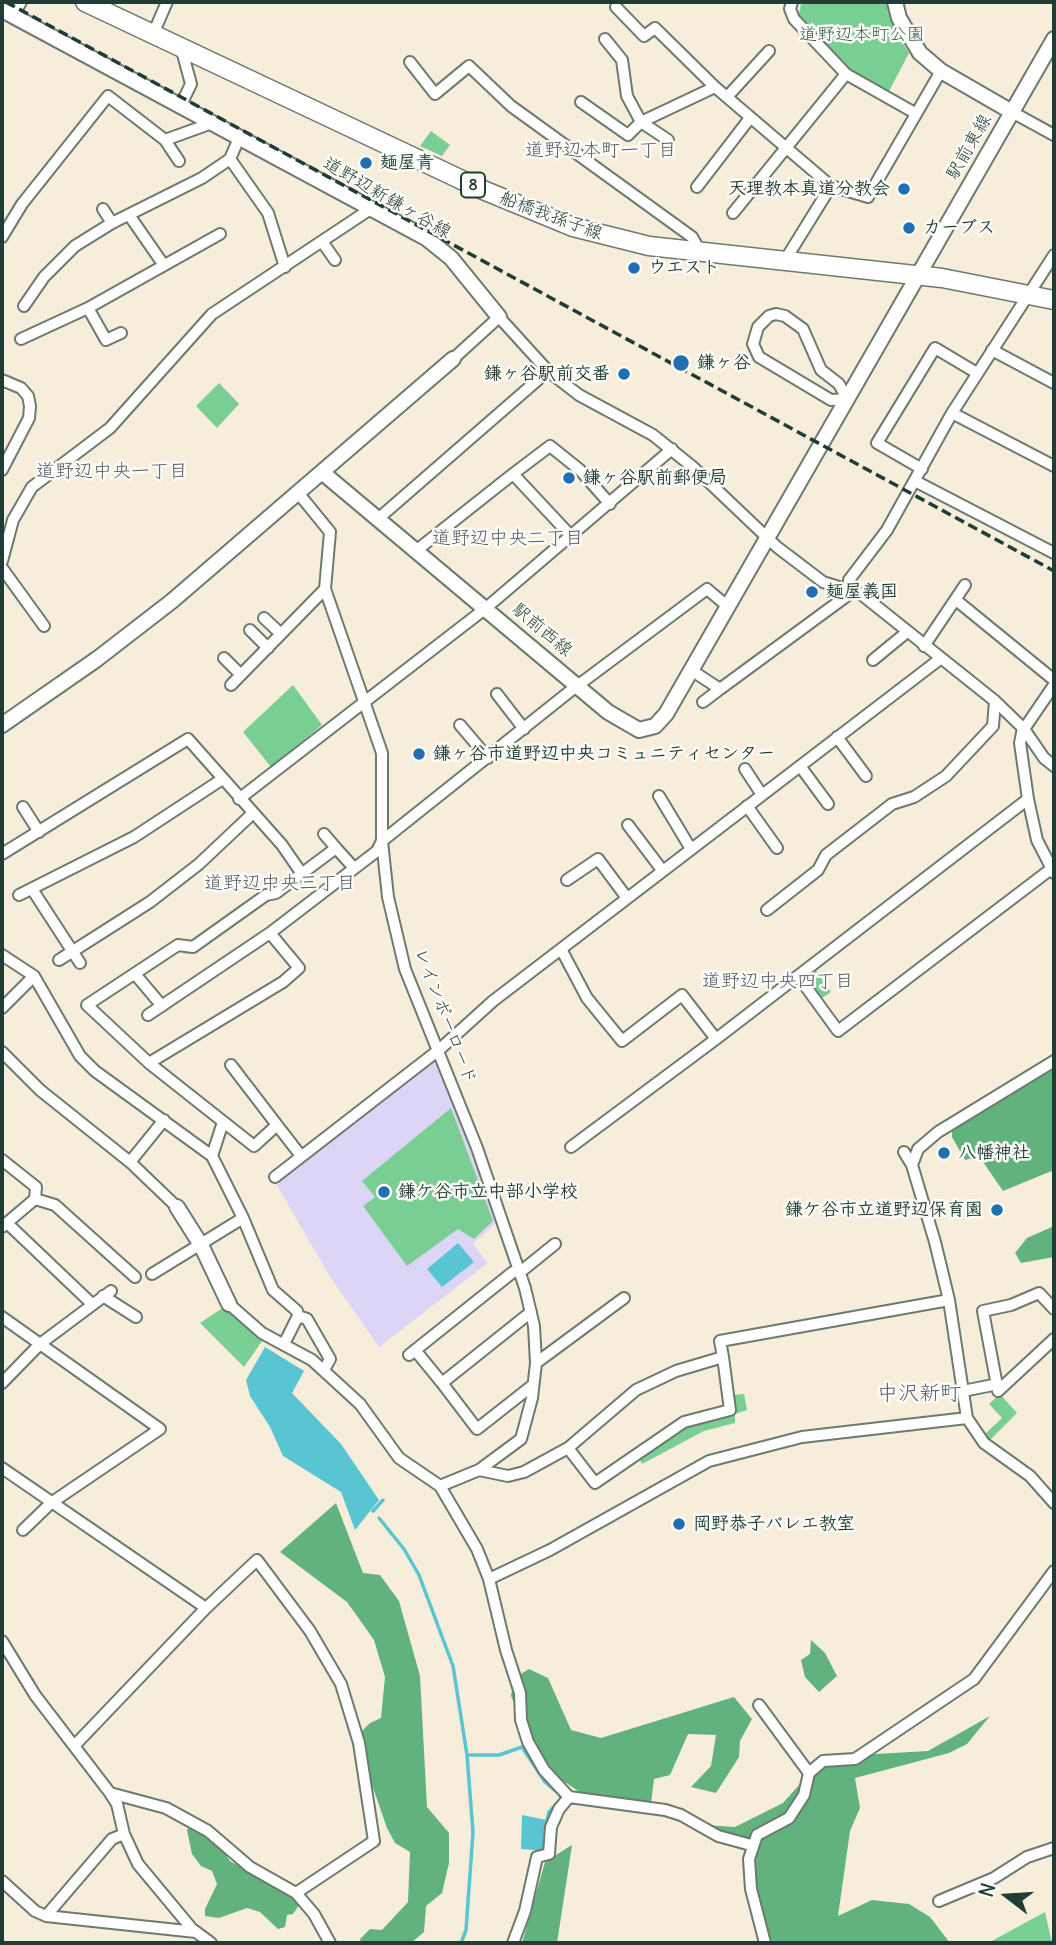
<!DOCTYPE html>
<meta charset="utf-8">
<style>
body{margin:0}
#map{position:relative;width:1056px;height:1945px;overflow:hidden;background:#f7eddb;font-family:Delius,sans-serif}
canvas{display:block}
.frame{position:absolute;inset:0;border:4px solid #1f3d34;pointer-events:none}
.north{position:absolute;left:972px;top:1861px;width:70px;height:70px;-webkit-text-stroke:5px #fdfcf7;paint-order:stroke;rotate:287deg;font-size:19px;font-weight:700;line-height:28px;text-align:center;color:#1f3d34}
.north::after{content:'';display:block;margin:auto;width:24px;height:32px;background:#1f3d34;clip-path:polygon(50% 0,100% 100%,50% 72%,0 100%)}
</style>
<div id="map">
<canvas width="1056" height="1945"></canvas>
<div class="frame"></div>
<div class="north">N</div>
</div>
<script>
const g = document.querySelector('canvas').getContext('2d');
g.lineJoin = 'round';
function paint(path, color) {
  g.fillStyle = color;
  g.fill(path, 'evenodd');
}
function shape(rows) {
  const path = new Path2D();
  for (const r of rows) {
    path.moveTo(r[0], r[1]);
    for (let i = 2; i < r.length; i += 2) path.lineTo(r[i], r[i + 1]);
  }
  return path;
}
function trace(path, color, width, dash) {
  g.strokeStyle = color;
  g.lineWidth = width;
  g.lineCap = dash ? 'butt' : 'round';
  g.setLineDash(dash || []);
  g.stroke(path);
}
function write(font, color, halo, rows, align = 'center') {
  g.font = font + ' Delius,"Klee One",sans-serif';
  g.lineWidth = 5;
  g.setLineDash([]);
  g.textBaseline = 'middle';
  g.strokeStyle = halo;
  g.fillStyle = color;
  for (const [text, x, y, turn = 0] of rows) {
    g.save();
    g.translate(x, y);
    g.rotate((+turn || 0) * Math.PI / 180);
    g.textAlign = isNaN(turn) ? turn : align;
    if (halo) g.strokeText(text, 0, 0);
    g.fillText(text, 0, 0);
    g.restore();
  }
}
const built = shape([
 [438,1059,496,1223,473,1244,488,1263,379,1347,329,1275,275,1182,431,1060]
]);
const green = shape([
 [816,2,888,2,898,36,909,53,888,93,849,70,798,17,801,4],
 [431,131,450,145,442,156,420,146],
 [219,383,239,404,217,428,196,406],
 [293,685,322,725,271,767,243,732],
 [815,969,831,992,819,1000,805,977],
 [451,1108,493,1221,474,1239,458,1229,407,1266,363,1206,375,1197,362,1181],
 [224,1307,262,1341,244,1367,200,1323],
 [744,1394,747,1410,735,1414,735,1423,704,1431,642,1464,640,1460,683,1427,734,1412,733,1395],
 [1000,1394,1017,1413,990,1440,985,1434,1002,1418,989,1404],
 [1045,1912,1052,1943,988,1943]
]);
const forest = shape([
 [1054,1064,1054,1170,1003,1191,979,1156,965,1160,952,1137,952,1126],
 [1054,1226,1054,1257,1021,1263,1015,1253,1027,1238],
 [336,1503,363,1573,380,1575,399,1601,420,1676,427,1807,449,1833,449,1863,442,1893,426,1906,424,1932,411,1943,361,1943,360,1939,370,1929,382,1930,408,1902,410,1852,395,1843,387,1828,371,1782,362,1731,370,1723,381,1718,385,1677,374,1640,347,1602,280,1552],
 [811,1640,825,1653,837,1676,819,1692,805,1677,801,1660,810,1654],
 [529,1669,548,1678,571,1730,601,1738,734,1697,752,1719,740,1741,739,1757,716,1793,691,1787,711,1766,716,1735,688,1734,670,1775,654,1779,651,1803,584,1795,550,1772,530,1741,511,1696,514,1678],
 [990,1716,967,1744,949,1753,855,1778,860,1808,850,1831,838,1916,872,1900,909,1904,930,1917,950,1943,769,1943,754,1880,754,1847,706,1825,735,1827,783,1803,824,1757,928,1751],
 [192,1824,221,1848,230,1861,290,1895,299,1905,293,1914,287,1915,285,1927,278,1929,260,1912,247,1908,219,1918,205,1916,205,1909,217,1884,212,1871,201,1866,192,1854,187,1830],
 [572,1845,557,1943,522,1943,545,1862]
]);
const water = shape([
 [458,1243,474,1262,442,1287,427,1269],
 [265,1347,304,1371,292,1393,341,1444,379,1500,355,1530,341,1492,283,1456,270,1427,250,1396,246,1380],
 [522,1815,552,1821,547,1851,521,1849]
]);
const stream = shape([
 [373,1511,383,1500],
 [379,1518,404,1549,419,1575,453,1666,467,1755,473,1832,466,1930,461,1943],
 [467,1755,499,1755,522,1747,545,1782,560,1795,561,1799,549,1812,546,1824]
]);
const minor = shape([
 [792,2,790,9,794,19,846,74,915,113],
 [616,7,644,36,655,28,715,87,831,186,868,197,941,71],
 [13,16,21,2],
 [153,34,167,2],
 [410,62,435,94,469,66,511,106,692,237,701,253],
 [727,97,769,51],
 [581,102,628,135,641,122,627,96,622,60,605,39],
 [180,107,191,84,181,47],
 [1012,112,1054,135],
 [165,140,179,161],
 [668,140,641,122,715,87],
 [230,159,268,213,285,267],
 [697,187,750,118],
 [103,209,112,223],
 [733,213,846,74],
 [129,215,163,264],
 [2,237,22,204,108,96,165,140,212,123],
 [323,243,335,260],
 [784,262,831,186],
 [24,306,44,277,75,246,112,223,202,178,230,159,239,138],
 [88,308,106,340,121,333],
 [776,314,785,316,803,329,821,370,839,384,847,399,831,400,759,357,753,344,758,327,769,316,776,314],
 [21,339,88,308,220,234],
 [992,350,1054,383],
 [453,359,499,317,548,371,579,395,653,435,694,468,777,547,823,582,861,594,995,701,1024,729,1044,758,1054,766],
 [2,380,21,388,28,396,30,406,29,418,2,470],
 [952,413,1054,466],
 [922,469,877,443,935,348,977,373],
 [915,481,1054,553],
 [299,494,330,532,325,589,382,753,382,841,388,897,405,969,477,1148,525,1288,534,1326,536,1363,532,1398,521,1439,479,1470,440,1486],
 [379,518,548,371],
 [570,535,513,474,550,446,580,470,610,504],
 [417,550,513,474],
 [2,561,13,520,32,487,110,428,212,314,372,208],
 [2,568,44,626],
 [956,600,1054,680],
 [264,618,281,634],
 [250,630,268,648],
 [924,646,965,585],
 [224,658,241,675],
 [873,660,907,632],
 [691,670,720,689,848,595,849,580,887,530,952,413,1054,255],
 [231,685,325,589],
 [497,694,524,729],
 [703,702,720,689],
 [460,725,488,758],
 [1023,728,1020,743,1028,799,1037,840,1054,873],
 [1024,729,1054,685],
 [837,737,866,776],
 [800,766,828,804],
 [745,769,762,795],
 [659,796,691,849],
 [239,799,486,608,672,449],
 [747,806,777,848],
 [23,807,39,832],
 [628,825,662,870],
 [324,834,336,848],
 [2,854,188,739,282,845,302,874],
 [567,880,598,859,627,898],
 [32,889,80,963],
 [19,895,134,837,221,780],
 [767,910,818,870,826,855,892,804,914,797,946,776,993,726,995,701],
 [561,949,587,998,622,1041,682,995,716,1039,1028,799],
 [2,955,34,976,80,1056,95,1071,212,1156,243,1218,273,1290,297,1311,298,1316,284,1344],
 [59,960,150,902,199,864,252,814],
 [135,974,162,1006],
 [798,976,838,1031,1051,869],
 [2,1008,34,976],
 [148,1015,270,933,377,851,382,841,569,692,707,589,726,605],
 [2,1052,40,1090,130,1162,177,1207],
 [149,1063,283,982,299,968,270,933],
 [231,1065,277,1125],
 [571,1147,716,1039],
 [904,1152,912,1165,935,1242,949,1300,967,1418,984,1443,1030,1476,1054,1503],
 [212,1156,223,1122],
 [301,1156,277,1125,254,1146,149,1063,87,1005,178,945,193,947,266,895,276,893,336,848,354,868],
 [2,1160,36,1187,35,1199,2,1227],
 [130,1162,164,1120],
 [912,1165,918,1149,938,1132,1054,1061],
 [275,1177,440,1049,493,1001,940,659],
 [35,1199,55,1205,135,1277],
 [7,1223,91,1303],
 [152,1274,243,1218],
 [103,1296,136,1317],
 [229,1304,262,1333,312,1360,360,1404,399,1458,440,1486,477,1549,489,1579,506,1650,520,1693,521,1720,528,1742,544,1770,569,1797,559,1809,551,1827,549,1854,537,1857,525,1911,513,1943],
 [1054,1309,1039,1293,1011,1305,983,1311,998,1391,1054,1339],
 [531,1312,442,1383,477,1429,533,1385],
 [298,1316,307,1319,330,1359,324,1370],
 [2,1317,160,1429,51,1503,23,1530],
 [415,1350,442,1383],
 [409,1355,513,1272,524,1269,555,1244],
 [536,1363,624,1298],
 [2,1383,40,1344,111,1291],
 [963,1391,998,1384],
 [568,1448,595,1483,684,1422,730,1410,723,1357],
 [2,1468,206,1608],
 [479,1470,508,1476,524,1472,568,1448,636,1390,676,1371,723,1357,720,1341,949,1300],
 [489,1579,550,1550,709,1461,802,1437,967,1418],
 [2,1641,35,1695,110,1793,117,1804,124,1834,138,1864,192,1929,211,1943],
 [759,1705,809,1773],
 [75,1745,206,1608,257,1560,310,1631,341,1684,359,1743,374,1841,296,1893],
 [110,1793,166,1808,208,1831,250,1867,296,1893,314,1914,330,1943],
 [569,1797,665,1810,681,1815,718,1836,751,1845],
 [2,1881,35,1911,46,1916,196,1932],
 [939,1901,994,1878,1027,1857,1054,1848],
 [46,1916,112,1839,124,1834],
 [765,1943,751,1889,749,1859,757,1835,789,1818,804,1795,809,1773,823,1761,855,1759,974,1679,1054,1571]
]);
const tertiary = shape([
 [895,2,899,18,920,53,941,71,1012,112],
 [2,10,426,238,451,258,499,317],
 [323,473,608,712,639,730,655,726,666,714,1054,39],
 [2,725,97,659,172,601,453,359],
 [177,1207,201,1245,229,1304]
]);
const primary = shape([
 [85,2,483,190,573,227,649,246,942,278,1054,300]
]);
const rail = shape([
 [6,2,1054,571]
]);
const markers = [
 [366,163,7,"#1f6fb2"],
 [904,189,7,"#1f6fb2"],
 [909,228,7,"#1f6fb2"],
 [634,268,7,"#1f6fb2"],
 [681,363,9,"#1f6fb2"],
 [624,374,7,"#1f6fb2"],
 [569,478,7,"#1f6fb2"],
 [812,592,7,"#1f6fb2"],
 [419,754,7,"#1f6fb2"],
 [944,1153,7,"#1f6fb2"],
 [384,1192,7,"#1f6fb2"],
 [997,1210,7,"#1f6fb2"],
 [679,1524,7,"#1f6fb2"]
];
const shields = [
 [473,185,24]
];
const shieldNames = [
 ["8",473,185]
];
const parkNames = [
 ["道野辺本町公園",862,35]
];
const streetNames = [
 ["駅前東線",969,147,-60],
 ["道野辺新鎌ヶ谷線",387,198,30],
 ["船橋我孫子線",551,216,20],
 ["駅前西線",542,630,40],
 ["レインボーロード",445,1016,69]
];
const poiNames = [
 ["麺屋青",380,163],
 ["天理教本真道分教会",890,189,"right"],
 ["カーブス",923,228],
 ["ウエスト",648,268],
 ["鎌ヶ谷",697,363],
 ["鎌ヶ谷駅前交番",610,374,"right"],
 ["鎌ヶ谷駅前郵便局",583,478],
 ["麺屋義国",826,592],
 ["鎌ヶ谷市道野辺中央コミュニティセンター",433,754],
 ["八幡神社",958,1153],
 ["鎌ケ谷市立中部小学校",398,1192],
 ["鎌ケ谷市立道野辺保育園",983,1210,"right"],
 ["岡野恭子バレエ教室",693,1524]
];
const neighbourhoodNames = [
 ["道野辺本町一丁目",601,151],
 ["道野辺中央一丁目",112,472],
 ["道野辺中央二丁目",508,539],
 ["道野辺中央三丁目",280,884],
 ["道野辺中央四丁目",778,982]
];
const quarterNames = [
 ["中沢新町",919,1394]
];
paint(built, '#ddd5f6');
paint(green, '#79cf93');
paint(forest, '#62b27d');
paint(water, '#59c5d2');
trace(stream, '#59c5d2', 3.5);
trace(minor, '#6b7b6e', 14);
trace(tertiary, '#6b7b6e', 18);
trace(primary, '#6b7b6e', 21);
trace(minor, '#fff', 10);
trace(tertiary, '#fff', 14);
trace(primary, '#fff', 18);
trace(rail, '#1f3d34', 3.5, [10, 5]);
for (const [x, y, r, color] of markers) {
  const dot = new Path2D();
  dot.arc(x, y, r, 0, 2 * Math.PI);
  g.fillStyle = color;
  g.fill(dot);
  trace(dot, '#fdfcf7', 2.5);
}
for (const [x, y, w] of shields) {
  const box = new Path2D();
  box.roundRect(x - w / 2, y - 12.5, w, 25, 5);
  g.fillStyle = '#fdfcf7';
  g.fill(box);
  trace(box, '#1f3d34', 2);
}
write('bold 16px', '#1f3d34', null, shieldNames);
write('18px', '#36624c', '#fdfcf7', parkNames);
write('18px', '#1f3d34', '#fdfcf7', streetNames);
write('bold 18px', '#1f3d34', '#fdfcf7', poiNames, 'left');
write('19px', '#555f6b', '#fdfcf7', neighbourhoodNames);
write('21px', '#555f6b', '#fdfcf7', quarterNames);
</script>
